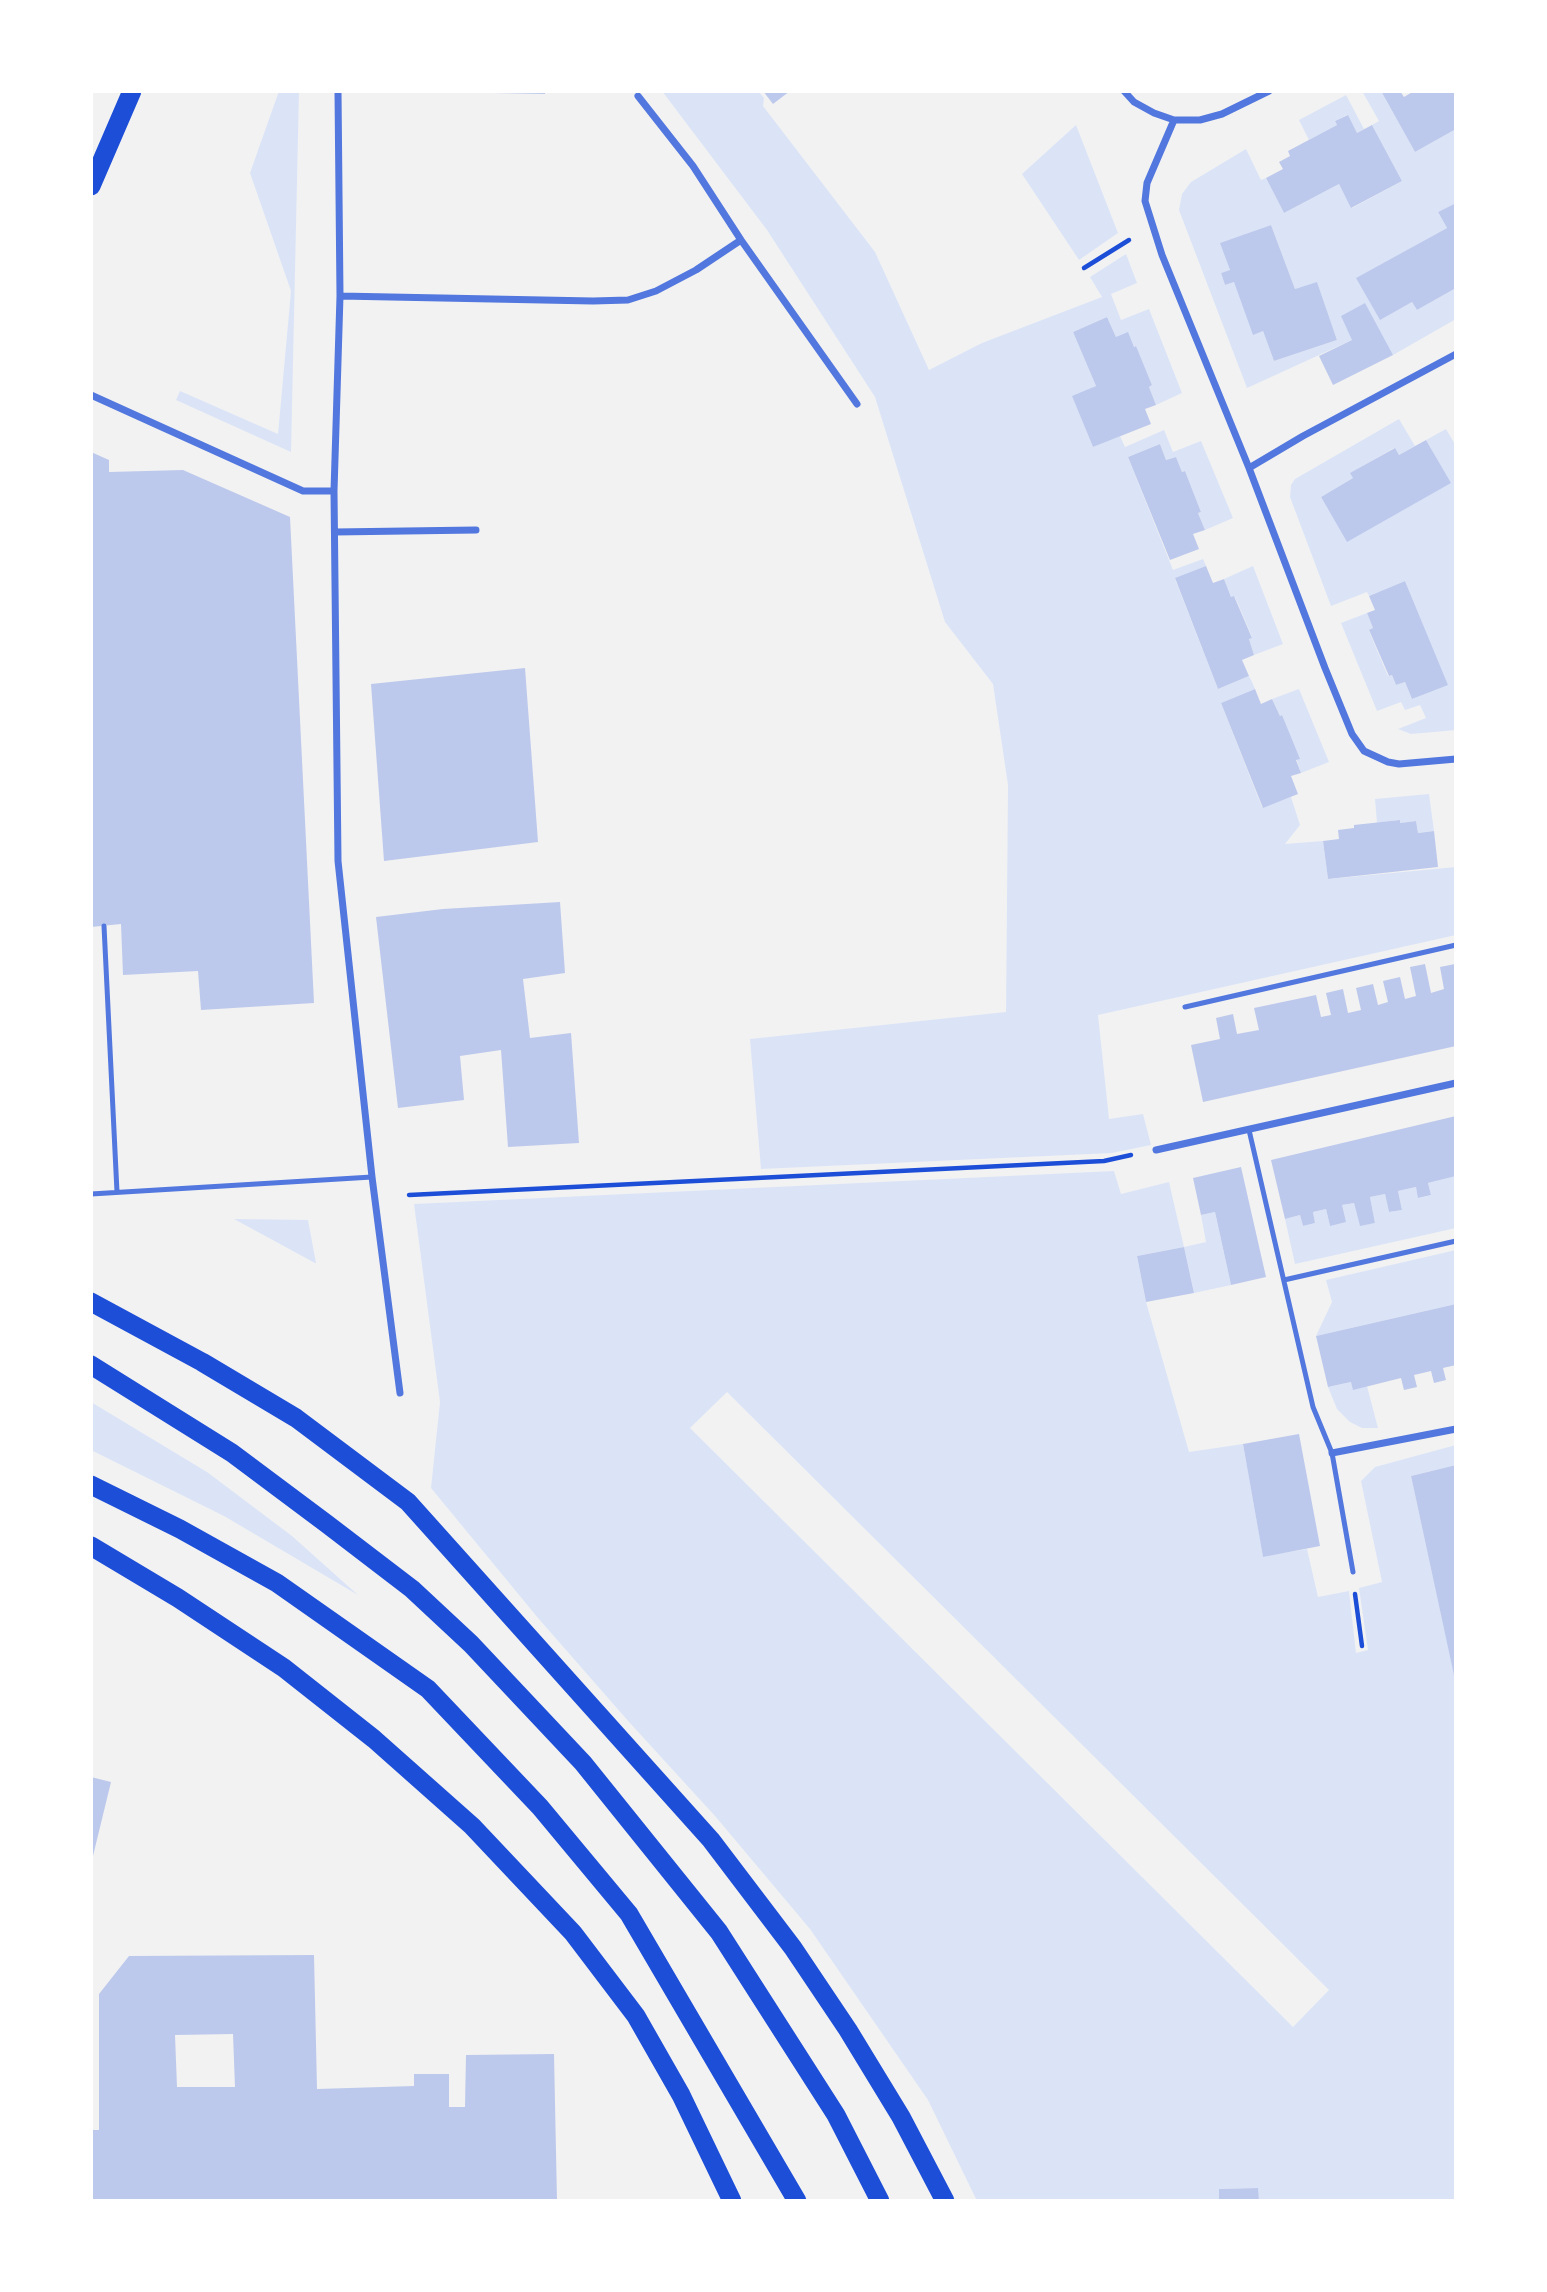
<!DOCTYPE html>
<style>
body{margin:0}
#map{position:relative;width:1547px;height:2292px;overflow:hidden;background:#f2f2f2;font-family:"Noto Sans",sans-serif}
canvas{display:block}
.frame{position:absolute;inset:0;border:93px solid #fff;pointer-events:none}
</style>
<div id="map">
<canvas width="1547" height="2292"></canvas>
<div class="frame"></div>
</div>
<script>
const g = document.querySelector('canvas').getContext('2d');
g.lineJoin = 'round';
function paint(path, color) {
  g.fillStyle = color;
  g.fill(path, 'evenodd');
}
function shape(rows) {
  const path = new Path2D();
  for (const r of rows) {
    path.moveTo(r[0], r[1]);
    for (let i = 2; i < r.length; i += 2) path.lineTo(r[i], r[i + 1]);
  }
  return path;
}
function trace(path, color, width, dash) {
  g.strokeStyle = color;
  g.lineWidth = width;
  g.lineCap = dash ? 'butt' : 'round';
  g.setLineDash(dash || []);
  g.stroke(path);
}
const green = shape([
 [279,91,299,91,291,452,176,400,180,391,278,434,291,291,250,173],
 [662,91,758,91,764,98,763,106,875,252,929,370,982,343,1102,297,1090,277,1126,254,1137,283,1111,294,1121,320,1149,309,1182,393,1156,405,1149,387,1152,385,1136,347,1116,337,1107,317,1073,332,1096,386,1073,397,1093,447,1120,436,1125,447,1164,430,1173,452,1201,441,1233,518,1205,530,1198,513,1201,512,1185,471,1182,472,1176,457,1166,460,1160,444,1128,457,1173,570,1203,559,1206,566,1175,579,1218,689,1249,676,1252,682,1255,689,1221,703,1262,807,1291,797,1300,825,1285,844,1323,841,1328,879,1456,867,1456,935,1098,1015,1109,1119,1143,1114,1151,1145,1112,1153,761,1169,750,1039,1006,1012,1008,785,993,684,945,622,875,397,767,230],
 [1362,91,1381,91,1415,152,1456,129,1456,203,1438,212,1447,228,1357,278,1380,319,1412,302,1417,310,1456,288,1456,319,1393,355,1352,340,1247,388,1179,210,1182,194,1191,182,1246,149,1261,180,1266,178,1284,213,1339,184,1352,208,1402,181,1372,125,1379,121],
 [1271,225,1295,289,1317,283,1337,340,1274,361,1263,331,1234,282,1225,285,1221,273,1230,270,1221,243],
 [1346,95,1364,129,1357,133,1347,115,1335,121,1337,125,1309,140,1299,120],
 [1076,125,1118,233,1079,260,1022,174],
 [1399,419,1415,446,1399,455,1394,448,1351,473,1353,478,1321,497,1347,541,1450,483,1426,440,1446,429,1456,446,1456,687,1454,688,1456,693,1456,730,1411,734,1398,729,1426,718,1420,705,1405,710,1401,702,1377,711,1341,623,1367,613,1373,628,1369,631,1388,676,1392,675,1396,685,1405,682,1412,699,1447,684,1405,581,1369,596,1367,592,1331,606,1290,497,1291,485,1295,479],
 [1253,566,1283,644,1254,655,1249,639,1252,637,1235,597,1231,597,1224,579],
 [1299,689,1329,762,1301,773,1282,715,1280,716,1272,699],
 [1429,794,1434,831,1418,833,1416,821,1400,823,1399,820,1377,823,1375,799],
 [1114,1171,1121,1194,1169,1182,1184,1247,1206,1242,1201,1215,1215,1212,1231,1285,1194,1293,1184,1247,1137,1256,1146,1302,1189,1452,1243,1444,1263,1556,1307,1549,1318,1597,1349,1591,1356,1653,1368,1650,1359,1588,1382,1582,1361,1481,1375,1467,1456,1445,1456,1465,1411,1476,1456,1683,1456,2201,1259,2201,1257,2188,1219,2189,1219,2201,977,2201,928,2100,810,1929,715,1816,629,1722,538,1618,431,1488,440,1402,414,1204],
 [727,1392,1329,1990,1293,2027,690,1428],
 [1456,1176,1456,1228,1295,1264,1285,1219,1300,1215,1303,1226,1315,1223,1313,1212,1326,1209,1330,1226,1342,1205,1354,1203,1360,1225,1375,1223,1370,1197,1385,1194,1389,1212,1402,1210,1398,1191,1416,1187,1419,1198,1431,1195,1428,1183],
 [234,1219,308,1220,316,1263,315,1263],
 [1456,1250,1456,1304,1316,1336,1332,1302,1326,1280],
 [1351,1382,1367,1386,1378,1428,1362,1428,1350,1422,1337,1409,1328,1387],
 [91,1402,207,1472,292,1536,358,1595,224,1516,91,1450]
]);
const building = shape([
 [494,91,545,91,545,94,494,93],
 [763,91,790,91,773,104],
 [1381,91,1400,91,1404,97,1414,91,1456,91,1456,129,1415,152],
 [1348,115,1357,133,1372,125,1402,181,1351,208,1339,184,1284,213,1266,178,1283,169,1279,162,1290,156,1288,151,1337,125,1335,121],
 [1456,203,1456,288,1417,310,1412,302,1380,320,1356,278,1447,228,1438,212],
 [1271,225,1295,289,1317,282,1337,340,1274,361,1263,331,1253,335,1234,282,1225,285,1221,273,1230,270,1220,243],
 [1365,303,1393,355,1333,385,1319,356,1352,340,1341,316],
 [1107,317,1116,337,1128,332,1134,347,1136,346,1152,385,1149,387,1156,405,1145,409,1151,424,1093,447,1072,396,1096,386,1073,332],
 [1426,440,1451,483,1347,542,1321,497,1353,478,1350,473,1395,448,1399,455],
 [1160,444,1166,460,1176,457,1182,472,1185,471,1201,512,1198,513,1205,530,1193,534,1199,549,1170,560,1128,457],
 [91,452,109,460,109,472,183,470,290,517,314,1003,201,1010,198,971,123,975,121,924,91,927],
 [1206,566,1213,583,1224,579,1231,597,1234,596,1252,638,1249,639,1254,655,1242,660,1249,676,1218,689,1175,578],
 [1405,581,1448,685,1412,699,1405,682,1396,685,1392,675,1389,676,1369,630,1373,628,1367,613,1375,610,1369,596],
 [525,668,538,842,384,861,371,684],
 [1255,689,1261,704,1272,699,1280,716,1282,715,1300,759,1296,760,1301,773,1291,776,1298,794,1263,808,1221,703],
 [1400,820,1400,823,1416,821,1418,833,1434,831,1438,867,1328,879,1323,841,1339,839,1338,830,1354,828,1354,825],
 [560,902,565,973,523,979,530,1038,571,1033,579,1143,508,1147,501,1050,460,1056,464,1100,398,1108,376,917,443,909],
 [1425,964,1431,993,1444,989,1440,967,1455,964,1456,1046,1203,1102,1191,1045,1220,1039,1216,1018,1233,1014,1237,1034,1259,1030,1254,1008,1316,995,1321,1017,1331,1015,1326,993,1343,989,1348,1013,1361,1010,1356,988,1373,984,1378,1005,1388,1002,1383,981,1400,977,1405,999,1416,996,1410,967],
 [1456,1116,1456,1176,1428,1183,1431,1195,1418,1198,1416,1187,1398,1191,1402,1210,1389,1212,1385,1194,1370,1197,1375,1223,1360,1226,1354,1203,1342,1205,1346,1222,1330,1226,1326,1209,1313,1212,1315,1223,1303,1226,1300,1215,1285,1219,1271,1160],
 [1241,1167,1266,1277,1231,1285,1215,1212,1201,1215,1193,1178],
 [1184,1247,1194,1293,1146,1302,1137,1256],
 [1456,1304,1456,1365,1443,1368,1446,1380,1434,1383,1431,1371,1414,1375,1417,1387,1404,1390,1401,1378,1353,1390,1351,1382,1328,1387,1316,1336],
 [1299,1434,1320,1546,1263,1557,1243,1444],
 [1456,1465,1456,1680,1455,1680,1411,1476],
 [91,1777,111,1782,92,1860,91,1860],
 [314,1955,317,2089,414,2086,414,2074,449,2074,449,2107,465,2107,466,2055,554,2054,557,2201,91,2201,91,2130,99,2130,99,1994,129,1956],
 [233,2034,235,2087,177,2087,175,2035],
 [1258,2188,1259,2201,1219,2201,1219,2189]
]);
const path = shape([
 [1084,268,1129,240],
 [409,1195,1104,1161,1131,1155],
 [1355,1594,1362,1646]
]);
const service = shape([
 [104,926,117,1192],
 [1185,1007,1456,945],
 [1249,1130,1313,1407,1332,1453,1353,1572],
 [91,1194,372,1177],
 [1284,1280,1456,1241]
]);
const minor = shape([
 [338,91,340,296,334,491,338,861,372,1177,400,1393],
 [1124,91,1134,102,1154,113,1174,120,1200,120,1222,114,1269,91],
 [638,96,693,166,741,240,857,404],
 [1174,120,1147,183,1145,201,1162,255,1249,468,1325,668,1352,734,1364,751,1388,762,1399,764,1456,759],
 [340,296,593,301,628,300,656,291,696,270,741,240],
 [91,395,303,491,334,491],
 [1249,468,1303,436,1456,354],
 [335,532,476,530],
 [1156,1150,1456,1083],
 [1332,1453,1456,1429]
]);
const trunk = shape([
 [91,186,132,91],
 [91,1302,202,1362,296,1418,408,1502,711,1840,793,1948,848,2030,901,2117,945,2201],
 [91,1365,232,1453,327,1524,412,1589,471,1644,583,1763,719,1932,836,2115,880,2201],
 [91,1485,180,1529,277,1583,428,1689,540,1807,629,1914,797,2201],
 [91,1546,178,1598,284,1668,374,1739,472,1826,573,1933,636,2016,681,2095,732,2201]
]);
paint(green, '#dbe4f7');
paint(building, '#bdc9ec');
trace(path, '#1d4ed8', 4.5);
trace(service, '#5277de', 5);
trace(minor, '#5277de', 7);
trace(trunk, '#1d4ed8', 19);
</script>
